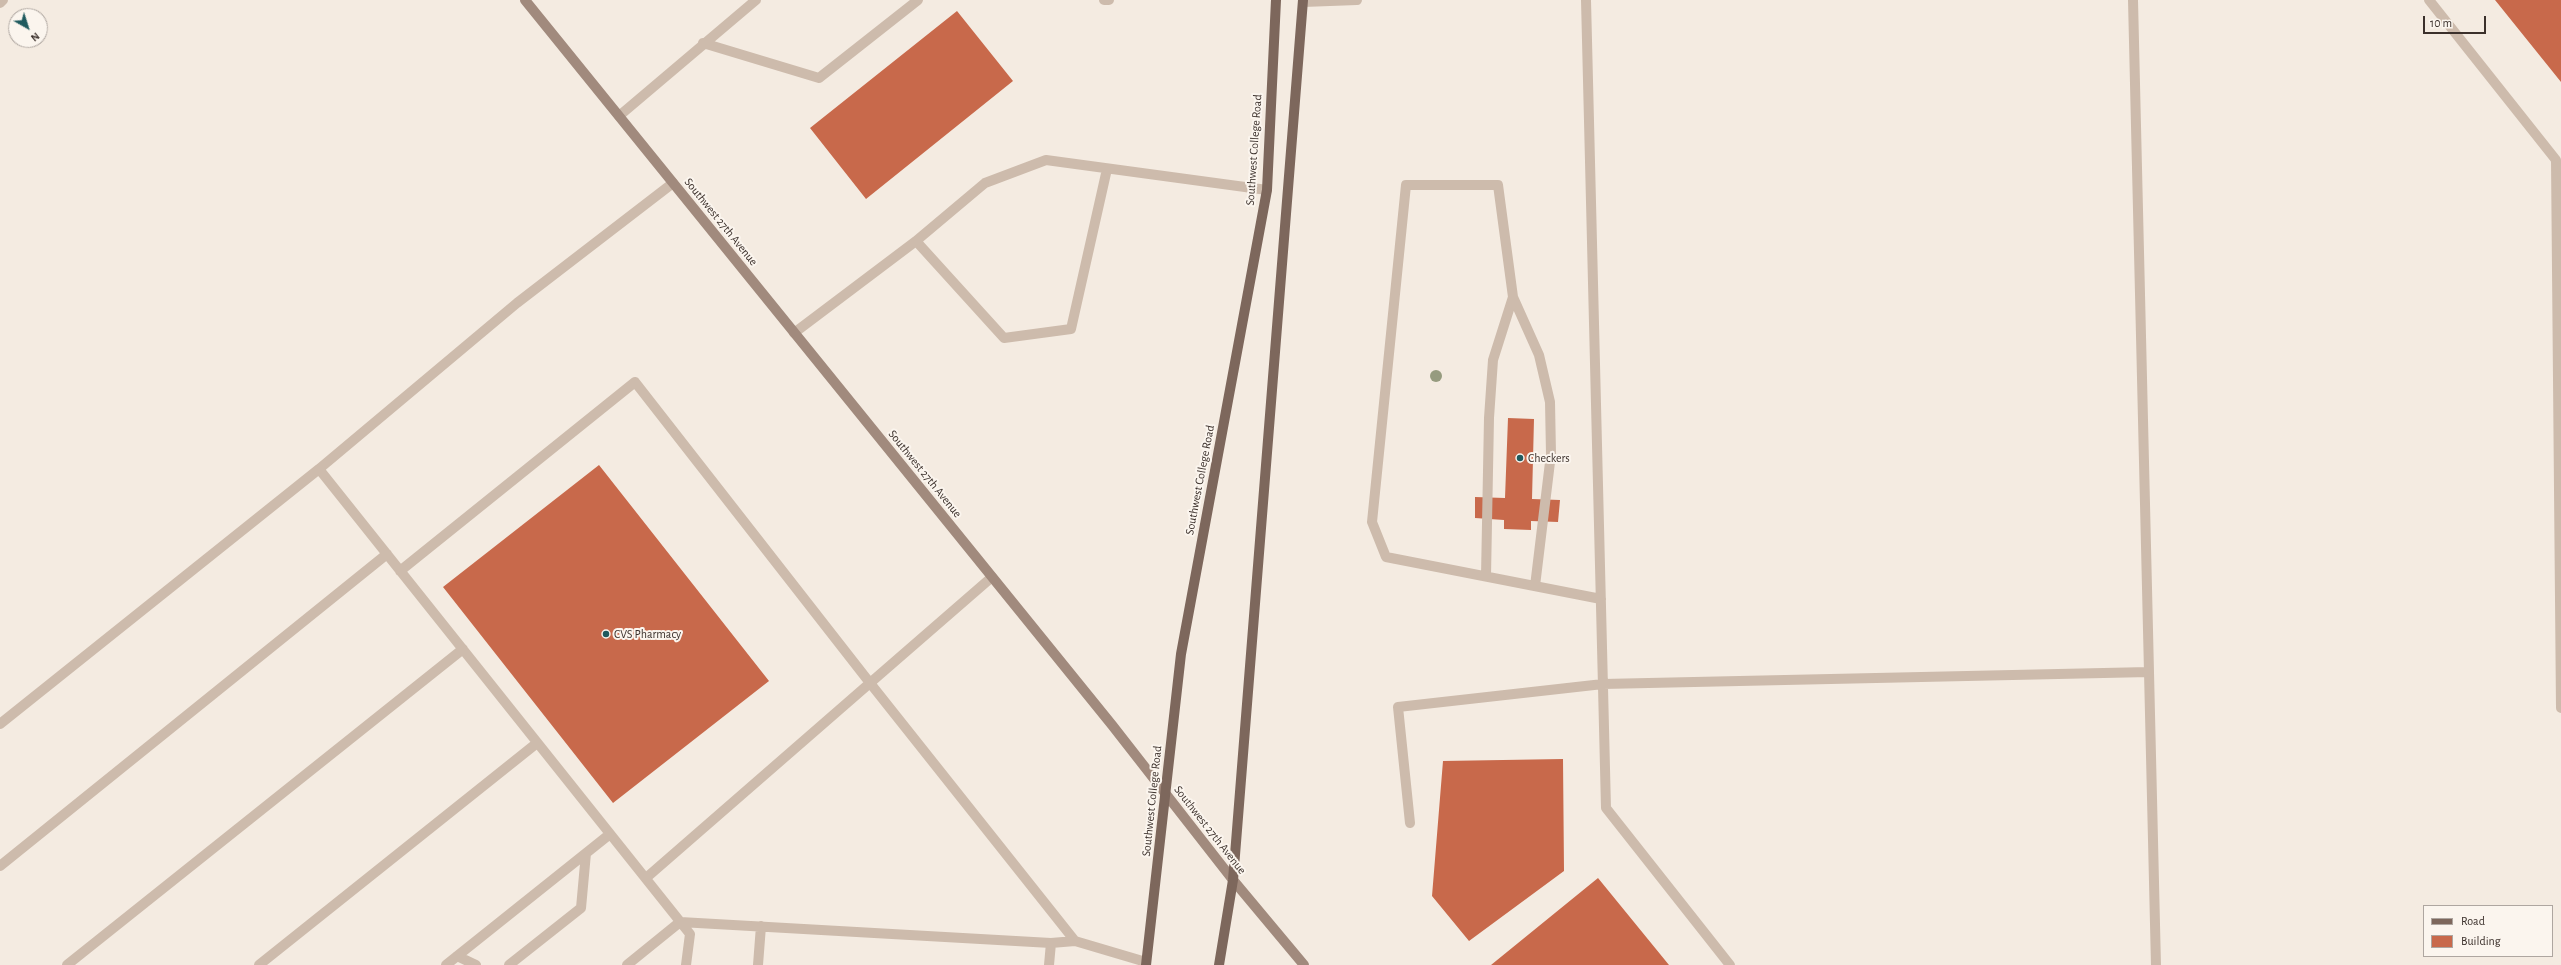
<!DOCTYPE html>
<style>
body{margin:0}
#map{position:relative;width:2561px;height:965px;overflow:hidden;background:#f4ebe1;font-family:"Alegreya Sans",sans-serif}
canvas{display:block}
.legend{position:absolute;left:2423px;top:905px;width:130px;height:52px;box-sizing:border-box;background:#fbf5ee;border:1px solid #aea6a0;margin:0;padding:5px 7px;list-style:none;font-size:12px;color:#3b302b}
.legend li{display:flex;align-items:center;gap:8px;height:20px}
.legend b{width:20px;border:1px solid #aea6a0}
.north{position:absolute;left:8px;top:8px;width:40px;height:40px;box-sizing:border-box;background:#fbf5ee;border:1px solid #aea6a0;border-radius:50%;rotate:141deg;font-size:11px;font-weight:700;line-height:16px;text-align:center;color:#3b302b}
.north::after{content:'';display:block;margin:auto;width:14px;height:18px;background:#1f5a5e;clip-path:polygon(50% 0,100% 100%,50% 72%,0 100%)}
.scale{position:absolute;left:2423px;top:16px;width:63px;height:18px;box-sizing:border-box;border:2px solid #3b302b;border-top:0;padding-left:5px;font-size:12px;line-height:14px;white-space:nowrap;color:#3b302b;-webkit-text-stroke:3px #fbf5ee;paint-order:stroke}
</style>
<div id="map">
<canvas width="2561" height="965"></canvas>
<ul class="legend">
<li><b style="height:5px;background:#7d675c"></b>Road</li>
<li><b style="height:11px;background:#c8694b"></b>Building</li>
</ul>
<div class="north">N</div>
<div class="scale">10 m</div>
</div>
<script>
const g = document.querySelector('canvas').getContext('2d');
g.lineJoin = 'round';
function paint(path, color) {
  g.fillStyle = color;
  g.fill(path, 'evenodd');
}
function shape(rows) {
  const path = new Path2D();
  for (const r of rows) {
    path.moveTo(r[0], r[1]);
    for (let i = 2; i < r.length; i += 2) path.lineTo(r[i], r[i + 1]);
  }
  return path;
}
function trace(path, color, width, dash) {
  g.strokeStyle = color;
  g.lineWidth = width;
  g.lineCap = dash ? 'butt' : 'round';
  g.setLineDash(dash || []);
  g.stroke(path);
}
function write(font, color, halo, rows, align = 'center') {
  g.font = font + ' "Alegreya Sans",sans-serif';
  g.lineWidth = 4;
  g.setLineDash([]);
  g.textBaseline = 'middle';
  g.strokeStyle = halo;
  g.fillStyle = color;
  for (const [text, x, y, turn = 0] of rows) {
    g.save();
    g.translate(x, y);
    g.rotate((+turn || 0) * Math.PI / 180);
    g.textAlign = isNaN(turn) ? turn : align;
    if (halo) g.strokeText(text, 0, 0);
    g.fillText(text, 0, 0);
    g.restore();
  }
}
const building = shape([
 [2495,0,2561,0,2561,82],
 [957,11,1013,81,866,199,810,128],
 [1508,418,1534,419,1532,499,1560,500,1558,522,1531,521,1531,530,1504,529,1504,520,1475,518,1475,497,1505,498],
 [599,465,769,681,613,803,443,587],
 [1563,759,1564,871,1469,941,1432,896,1443,761],
 [1598,878,1669,965,1491,965]
]);
const service = shape([
 [1104,0,1109,0],
 [1586,0,1606,808,1730,965],
 [2133,0,2156,965],
 [2429,0,2556,160,2561,708],
 [1303,2,1357,0],
 [0,3,3,0],
 [703,43,819,78,918,0],
 [619,116,756,0],
 [916,241,1004,338,1071,329,1107,169],
 [794,333,916,241,985,183,1046,160,1267,190],
 [319,469,517,303,673,183],
 [400,571,635,382,870,683,992,577],
 [1486,576,1489,418,1493,360,1513,297],
 [1535,586,1551,454,1550,402,1539,355,1513,297,1498,185,1406,185,1372,522,1386,557,1601,599],
 [0,724,319,469,690,934,686,965],
 [1410,823,1398,707,1603,684,2149,672],
 [0,866,387,554],
 [646,878,870,683,1075,941],
 [457,956,476,965],
 [67,965,463,649],
 [259,965,537,743],
 [446,965,610,834],
 [509,965,581,908,586,853],
 [627,965,680,922,1051,943,1075,941,1146,962],
 [758,965,761,926],
 [1049,965,1051,943]
]);
const secondary = shape([
 [525,0,1112,725,1233,880,1304,965]
]);
const primary = shape([
 [1146,965,1181,654,1267,190,1276,0],
 [1219,965,1233,880,1303,0]
]);
const trees = [
 [1436,376]
];
const markers = [
 [1520,458,4,"#1f5a5e"],
 [606,634,4,"#1f5a5e"]
];
const streetNames = [
 ["Southwest College Road",1254,150,-86],
 ["Southwest 27th Avenue",721,222,51],
 ["Southwest 27th Avenue",925,474,51],
 ["Southwest College Road",1200,480,-79],
 ["Southwest College Road",1152,801,-84],
 ["Southwest 27th Avenue",1210,830,52]
];
const poiNames = [
 ["Checkers",1528,458],
 ["CVS Pharmacy",614,634]
];
paint(building, '#c8694b');
trace(service, '#cdbbac', 10);
trace(secondary, '#a18a7d', 10);
trace(primary, '#7d675c', 10);
g.fillStyle = '#969b7f';
for (const [x, y] of trees) {
  g.beginPath();
  g.arc(x, y, 6, 0, 2 * Math.PI);
  g.fill();
}
for (const [x, y, r, color] of markers) {
  const dot = new Path2D();
  dot.arc(x, y, r, 0, 2 * Math.PI);
  g.fillStyle = color;
  g.fill(dot);
  trace(dot, '#fbf5ee', 1.5);
}
write('12px', '#3b302b', '#fbf5ee', streetNames);
write('12px', '#3b302b', '#fbf5ee', poiNames, 'left');
</script>
